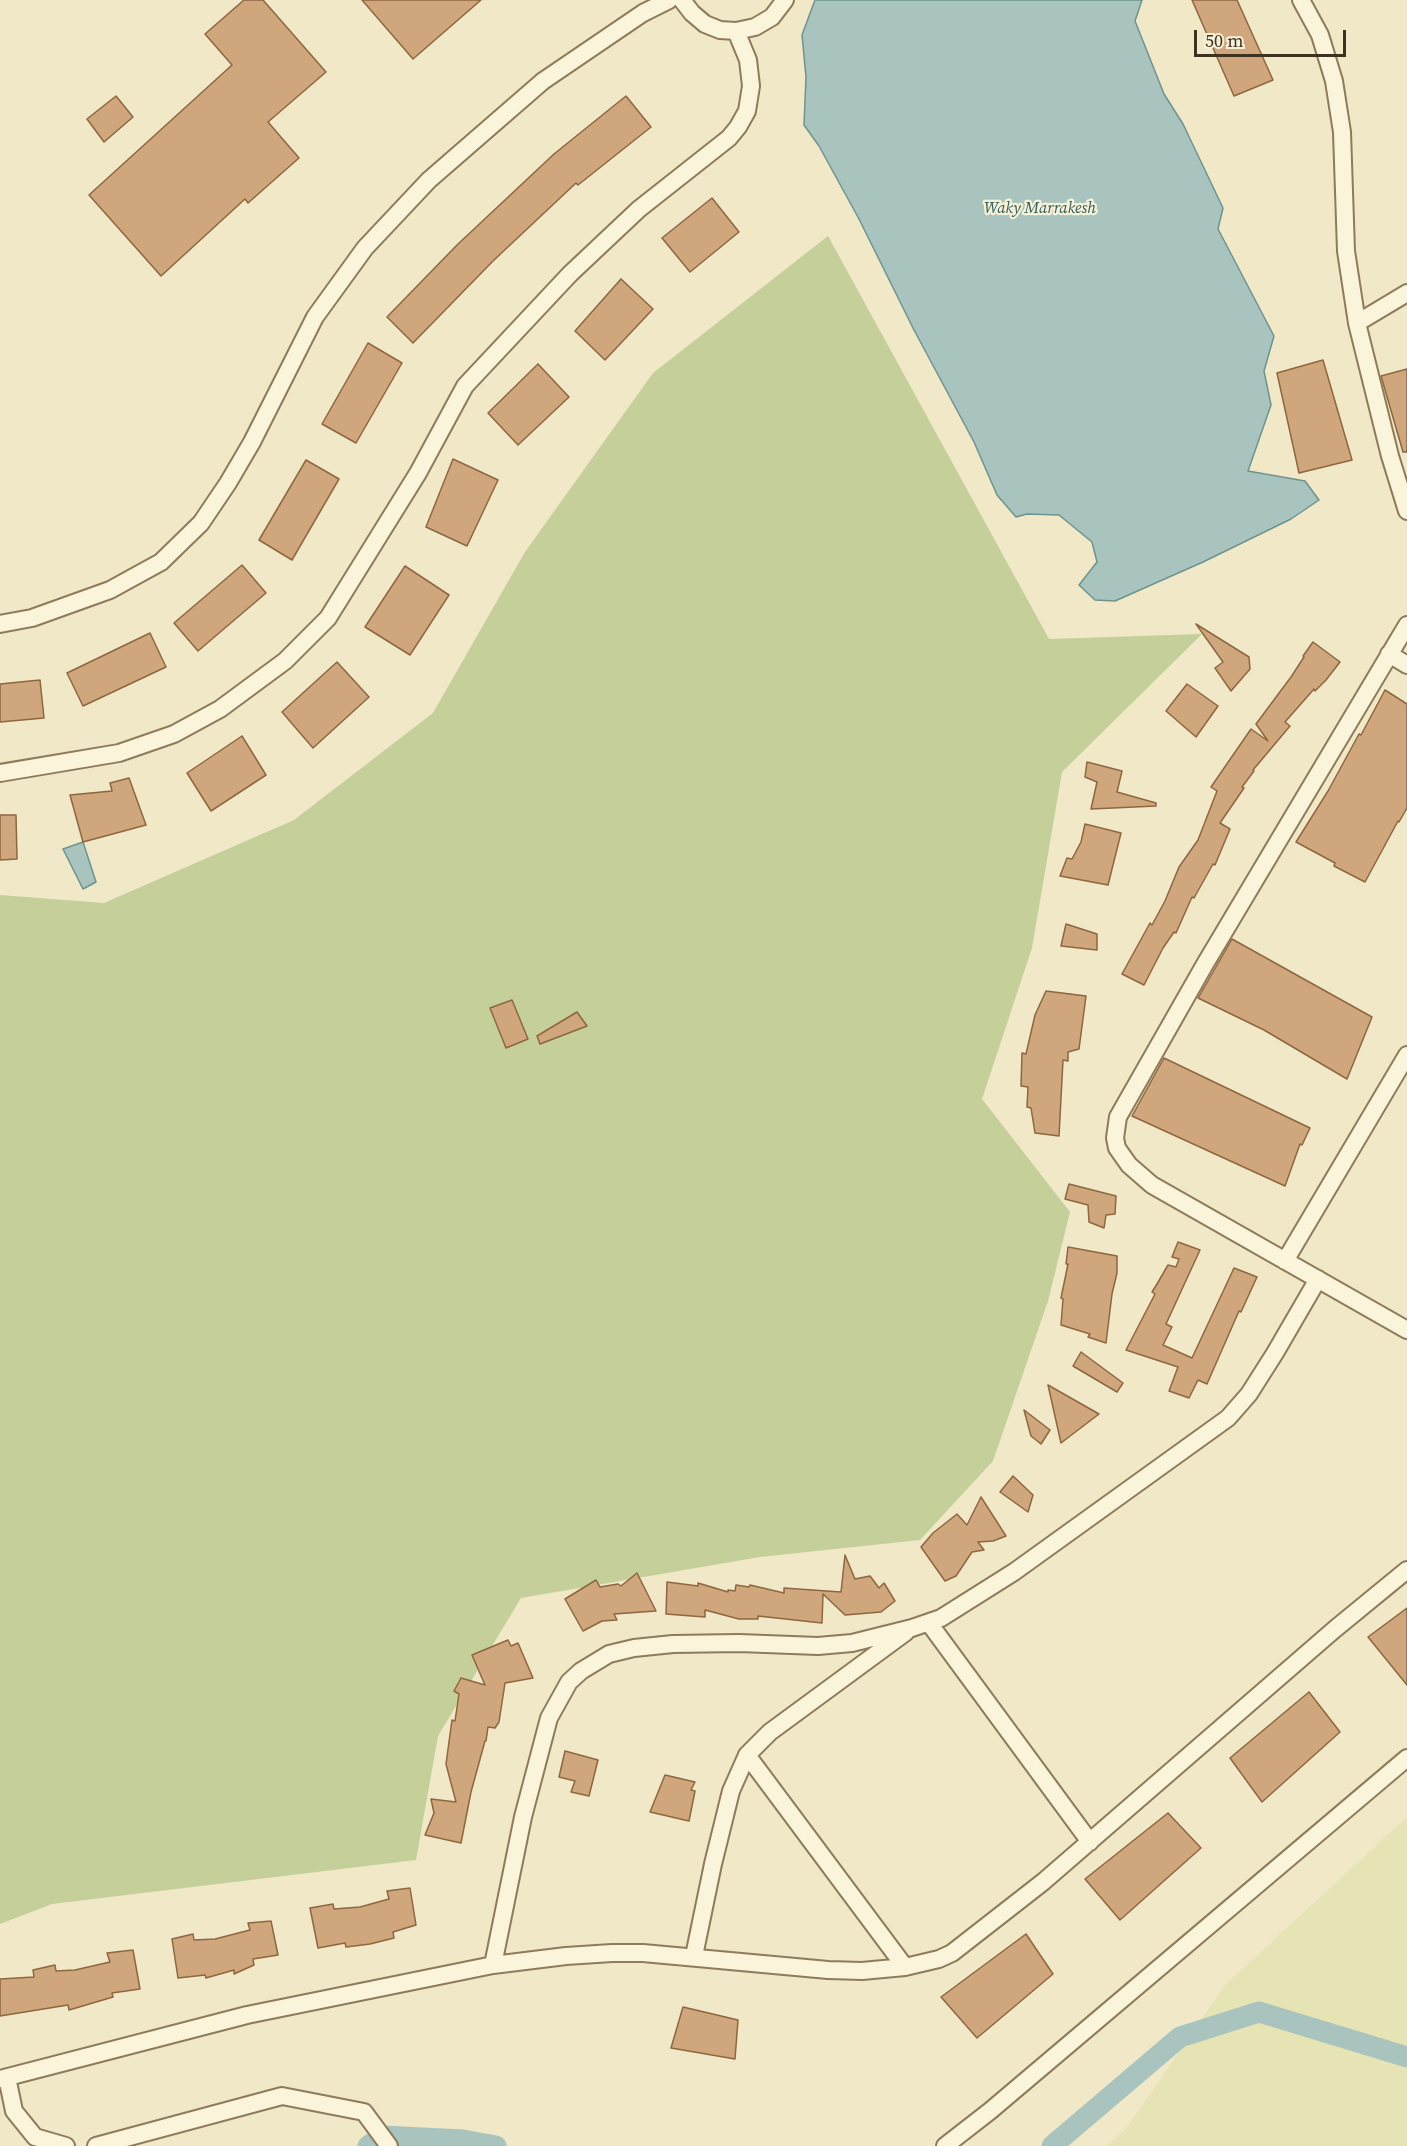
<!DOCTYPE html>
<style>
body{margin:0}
#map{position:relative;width:1407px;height:2146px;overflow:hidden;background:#f0e8c7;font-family:"Source Serif 4",serif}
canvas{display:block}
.scale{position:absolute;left:1194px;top:30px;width:152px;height:27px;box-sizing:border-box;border:3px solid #3d3120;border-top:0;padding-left:8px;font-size:18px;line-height:21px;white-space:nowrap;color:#3d3120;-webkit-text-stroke:4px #f7f1d7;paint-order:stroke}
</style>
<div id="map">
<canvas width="1407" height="2146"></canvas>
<div class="scale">50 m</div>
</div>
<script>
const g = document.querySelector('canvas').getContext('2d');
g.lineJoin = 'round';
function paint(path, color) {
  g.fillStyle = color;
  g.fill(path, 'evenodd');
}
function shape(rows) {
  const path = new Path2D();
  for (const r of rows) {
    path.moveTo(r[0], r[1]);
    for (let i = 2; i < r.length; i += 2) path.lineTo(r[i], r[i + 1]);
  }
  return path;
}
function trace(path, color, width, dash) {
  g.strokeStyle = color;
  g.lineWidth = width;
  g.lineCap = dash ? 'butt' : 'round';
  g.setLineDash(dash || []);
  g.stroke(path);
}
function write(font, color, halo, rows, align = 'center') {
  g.font = font + ' "Source Serif 4",serif';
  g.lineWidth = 4.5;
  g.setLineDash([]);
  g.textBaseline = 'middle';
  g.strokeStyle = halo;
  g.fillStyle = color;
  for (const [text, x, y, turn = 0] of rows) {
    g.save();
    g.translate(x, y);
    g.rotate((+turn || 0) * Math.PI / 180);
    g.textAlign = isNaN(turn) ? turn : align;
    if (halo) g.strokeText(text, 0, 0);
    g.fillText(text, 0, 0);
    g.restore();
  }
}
const farmland = shape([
 [1407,1817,1407,2146,1107,2146,1126,2129,1226,1984]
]);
const green = shape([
 [828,236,1049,639,1202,634,1062,772,1032,948,982,1099,1070,1212,1048,1301,993,1461,920,1540,760,1557,521,1598,438,1736,416,1860,52,1904,0,1924,0,895,104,903,294,820,433,713,525,552,653,373]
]);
const water = shape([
 [815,0,1142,0,1135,21,1164,94,1183,124,1223,208,1218,229,1274,336,1264,371,1271,405,1248,471,1305,481,1319,500,1291,519,1203,562,1115,601,1095,600,1079,585,1097,562,1092,542,1059,515,1027,514,1016,517,997,495,974,442,914,330,859,219,819,146,804,125,806,77,802,35,815,0],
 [83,842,96,882,83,889,63,849,83,842]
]);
const canal = shape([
 [368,2146,383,2136,463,2140,496,2146],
 [1052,2146,1180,2037,1259,2012,1407,2057]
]);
const building = shape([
 [244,0,263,0,326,72,268,122,299,158,248,203,245,199,161,276,89,195,232,65,205,34,244,0],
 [362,0,481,0,413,59,362,0],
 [1192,0,1237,0,1273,80,1234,96,1192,0],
 [116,96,133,117,104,142,87,119,116,96],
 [626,96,651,127,578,185,576,183,493,261,413,343,387,317,457,245,554,154,626,96],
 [712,198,739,232,690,272,662,238,712,198],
 [621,279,653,309,605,360,575,331,621,279],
 [368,343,402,363,356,443,322,424,368,343],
 [1323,360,1352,460,1299,473,1277,373,1323,360],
 [538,364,569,397,518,445,488,413,538,364],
 [1407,369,1407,452,1403,452,1381,376,1407,369],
 [453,459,498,480,467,546,426,527,453,459],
 [306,460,339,479,292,560,259,540,306,460],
 [242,565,266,593,198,651,174,623,242,565],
 [405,566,449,595,410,655,365,627,405,566],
 [1196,624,1249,657,1250,669,1231,691,1215,668,1223,662,1196,624],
 [150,633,166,667,83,706,67,673,150,633],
 [1313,642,1340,662,1326,680,1315,691,1314,689,1285,722,1290,726,1253,770,1254,771,1242,787,1244,788,1220,823,1230,829,1215,865,1213,864,1194,898,1192,897,1176,933,1174,932,1163,948,1144,985,1122,974,1150,923,1152,925,1165,901,1179,867,1198,840,1217,791,1211,787,1251,729,1268,741,1256,724,1291,677,1304,657,1303,656,1313,642],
 [337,662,369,697,313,748,282,712,337,662],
 [40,680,44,718,0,722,0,684,40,680],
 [1187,684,1218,706,1196,737,1166,711,1187,684],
 [1385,690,1407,704,1407,808,1399,822,1398,821,1365,882,1334,866,1335,863,1296,842,1328,791,1359,734,1361,735,1385,690],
 [242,736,266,775,211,811,187,773,242,736],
 [1087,762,1122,771,1117,792,1156,803,1156,806,1091,809,1097,782,1085,777,1087,762],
 [129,778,146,825,83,842,70,795,112,791,110,783,129,778],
 [0,815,16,815,17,859,0,860,0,815],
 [1085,824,1121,833,1108,885,1060,876,1067,858,1072,859,1081,842,1085,824],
 [1066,924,1097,934,1097,950,1061,946,1066,924],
 [1232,939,1372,1017,1347,1079,1264,1030,1198,998,1232,939],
 [1046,991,1086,996,1079,1049,1068,1052,1068,1061,1063,1060,1059,1136,1035,1133,1031,1108,1027,1107,1028,1087,1021,1086,1022,1053,1026,1054,1035,1015,1046,991],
 [512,1000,528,1039,506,1048,490,1008,512,1000],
 [577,1012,587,1026,540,1044,537,1036,577,1012],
 [1164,1058,1310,1128,1302,1145,1300,1144,1285,1186,1132,1116,1164,1058],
 [1069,1184,1116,1196,1115,1214,1106,1215,1104,1228,1089,1222,1088,1205,1065,1199,1069,1184],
 [1178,1242,1200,1250,1166,1324,1172,1327,1163,1345,1192,1358,1234,1268,1257,1277,1241,1312,1239,1311,1207,1384,1198,1380,1189,1398,1169,1391,1178,1367,1126,1350,1155,1294,1152,1292,1157,1284,1168,1265,1176,1267,1179,1259,1172,1257,1178,1242],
 [1068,1247,1117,1256,1117,1273,1112,1294,1106,1343,1088,1337,1090,1334,1061,1325,1063,1299,1061,1298,1068,1264,1066,1264,1068,1247],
 [1081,1352,1123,1383,1117,1392,1073,1366,1081,1352],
 [1048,1385,1099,1414,1061,1443,1048,1385],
 [1024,1410,1050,1430,1041,1444,1031,1436,1024,1410],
 [1013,1476,1033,1495,1028,1512,1000,1492,1013,1476],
 [981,1497,1006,1536,993,1541,978,1542,984,1550,972,1552,956,1576,945,1581,921,1547,933,1533,957,1514,967,1525,981,1497],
 [845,1555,855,1579,870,1576,879,1588,884,1583,895,1601,881,1612,845,1615,823,1594,822,1623,758,1616,758,1619,739,1619,705,1610,705,1617,666,1614,667,1582,698,1586,698,1583,728,1592,728,1590,735,1591,736,1585,749,1587,750,1585,784,1593,784,1588,841,1592,845,1555],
 [637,1573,656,1611,614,1614,617,1620,602,1621,583,1631,565,1599,596,1580,600,1587,618,1584,621,1586,637,1573],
 [1407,1608,1407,1685,1368,1637,1407,1608],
 [508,1640,511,1646,518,1643,533,1678,505,1683,499,1722,495,1728,488,1727,486,1741,485,1741,471,1792,461,1843,425,1835,434,1813,431,1799,456,1802,446,1764,452,1720,455,1721,459,1694,454,1691,461,1678,485,1685,472,1655,508,1640],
 [1309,1692,1340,1732,1262,1802,1230,1758,1309,1692],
 [565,1751,598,1760,589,1796,571,1792,575,1781,559,1777,565,1751],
 [665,1775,695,1782,691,1790,695,1791,689,1821,650,1812,665,1775],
 [1168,1813,1201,1848,1120,1920,1085,1879,1168,1813],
 [410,1888,416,1925,393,1932,394,1938,370,1944,346,1947,345,1943,318,1948,310,1908,333,1904,334,1909,360,1907,389,1899,387,1891,410,1888],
 [271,1921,278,1955,253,1959,254,1965,234,1974,234,1970,206,1978,205,1975,178,1978,172,1939,193,1934,194,1940,215,1939,250,1930,248,1923,271,1921],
 [1026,1934,1053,1974,977,2038,941,1997,1026,1934],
 [133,1950,140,1989,112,1993,113,1997,69,2010,68,2005,0,2016,0,1979,34,1977,33,1970,55,1965,56,1971,75,1970,110,1962,107,1953,133,1950],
 [683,2007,738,2020,735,2059,671,2048,683,2007]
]);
const street = shape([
 [682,0,692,13,705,24,720,30,736,31,755,27,772,17,785,0],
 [1301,0,1320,35,1334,81,1342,132,1346,251,1357,323,1390,456,1407,511],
 [1357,323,1407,293],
 [0,624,32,618,110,590,161,562,201,523,228,483,252,442,315,317,365,248,429,180,543,81,643,13,669,0],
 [1407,625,1205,964,1118,1117,1115,1138,1117,1148,1129,1165,1152,1185,1407,1330],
 [1389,654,1407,665],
 [0,773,119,753,174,734,220,709,285,661,328,618,418,473,465,386,570,274,639,209,729,138,738,127,747,111,751,86,748,60,736,31],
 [1285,1261,1407,1055],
 [929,1623,1090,1842],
 [747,1755,905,1967],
 [694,1956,713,1864,731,1791,747,1755,770,1732,906,1632],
 [493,1965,523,1817,549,1718,569,1682,581,1671,609,1654,634,1648,673,1644,739,1643,818,1646,852,1643,912,1628,941,1618,1014,1572,1228,1418,1249,1394,1275,1353,1318,1279],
 [7,2077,14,2111,35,2137,66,2146],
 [0,2079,247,2015,493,1965,566,1956,612,1953,643,1953,828,1970,862,1971,905,1967,939,1959,952,1953,1043,1882,1335,1629,1407,1570],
 [96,2146,282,2096,364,2112,389,2146],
 [945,2146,990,2111,1407,1758]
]);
const waterNames = [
 ["Waky Marrakesh",1040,209]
];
paint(farmland, '#e6e3b4');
paint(green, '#c4cf9a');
paint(water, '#a9c4bf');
trace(water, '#6e938e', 1.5);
trace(canal, '#a9c4bf', 21);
paint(building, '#d0a77c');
trace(building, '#8e6640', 1.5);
trace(street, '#8d7b5b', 20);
trace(street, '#faf4db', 16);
write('italic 16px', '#2e5c5d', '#f7f1d7', waterNames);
</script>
